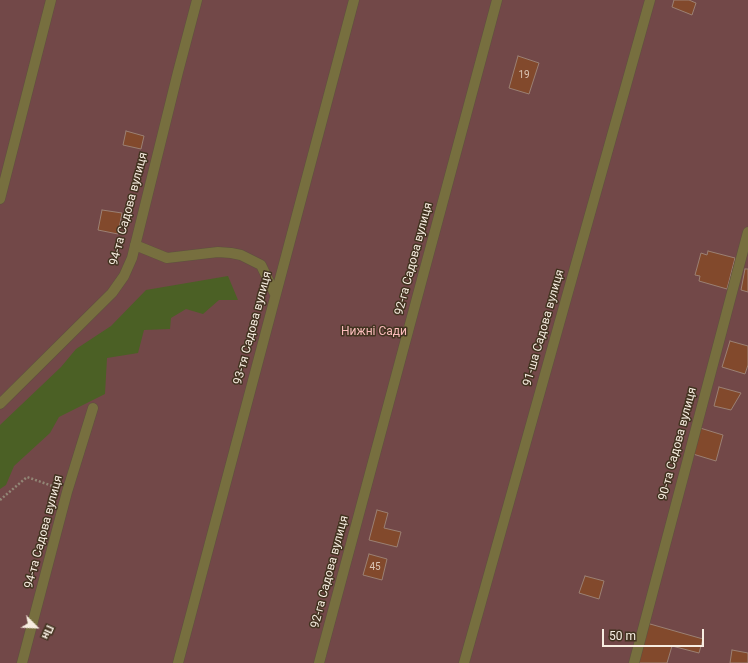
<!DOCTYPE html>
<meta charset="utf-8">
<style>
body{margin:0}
#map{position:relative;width:748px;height:663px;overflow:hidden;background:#423320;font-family:Roboto,sans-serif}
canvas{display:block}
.north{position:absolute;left:16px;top:607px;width:40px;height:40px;-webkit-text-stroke:3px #423320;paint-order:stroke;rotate:114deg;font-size:11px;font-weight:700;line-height:16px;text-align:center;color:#f7ede1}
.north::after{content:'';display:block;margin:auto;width:14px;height:18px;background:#f7ede1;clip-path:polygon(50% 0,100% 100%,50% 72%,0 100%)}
.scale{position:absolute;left:602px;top:629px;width:102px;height:18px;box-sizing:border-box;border:2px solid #f7ede1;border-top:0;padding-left:5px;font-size:12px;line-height:14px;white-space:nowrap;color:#f7ede1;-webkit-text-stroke:3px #423320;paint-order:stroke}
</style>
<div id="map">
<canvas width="748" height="663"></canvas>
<div class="north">Пн</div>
<div class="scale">50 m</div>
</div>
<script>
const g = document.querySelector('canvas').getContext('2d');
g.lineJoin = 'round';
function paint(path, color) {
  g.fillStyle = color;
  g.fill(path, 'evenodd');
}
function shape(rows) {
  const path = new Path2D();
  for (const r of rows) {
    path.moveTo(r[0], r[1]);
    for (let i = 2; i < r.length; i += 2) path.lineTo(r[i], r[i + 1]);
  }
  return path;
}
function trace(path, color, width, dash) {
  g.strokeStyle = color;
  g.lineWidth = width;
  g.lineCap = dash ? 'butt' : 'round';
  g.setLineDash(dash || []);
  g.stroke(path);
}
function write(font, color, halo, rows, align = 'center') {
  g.font = font + ' Roboto,sans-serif';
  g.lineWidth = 3;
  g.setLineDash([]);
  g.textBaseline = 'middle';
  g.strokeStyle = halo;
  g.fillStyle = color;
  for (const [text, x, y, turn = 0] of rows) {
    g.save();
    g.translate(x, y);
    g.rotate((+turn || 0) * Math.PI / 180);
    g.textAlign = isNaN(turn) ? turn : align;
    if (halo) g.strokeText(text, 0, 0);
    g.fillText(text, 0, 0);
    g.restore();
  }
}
const green = shape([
 [0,0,748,0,748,663,0,663]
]);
const water = shape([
 [228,276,238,300,219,300,203,314,186,309,171,318,170,329,144,330,138,353,107,358,105,394,59,417,50,433,14,466,6,485,0,489,0,425,61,367,76,349,111,326,146,290]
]);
const building = shape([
 [674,0,689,0,696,3,692,15,672,7,674,0],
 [518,56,539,63,529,94,509,88,518,56],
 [126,131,144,136,141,149,123,145,126,131],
 [102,210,122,213,118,234,98,230,102,210],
 [708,251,735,258,727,289,699,281,700,276,695,275,701,253,707,255,708,251],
 [745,269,748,269,748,292,741,290,745,269],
 [730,341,748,346,748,365,745,374,722,367,730,341],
 [719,387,741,393,731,410,714,406,719,387],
 [700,428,723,435,716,461,693,454,700,428],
 [377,510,388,513,384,528,401,532,397,547,369,540,377,510],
 [369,554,387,559,382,580,363,575,369,554],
 [585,576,604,581,599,599,579,593,585,576],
 [643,622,703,639,699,653,672,646,667,663,639,663,643,622],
 [732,650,748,653,748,663,730,663,732,650]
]);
const path = shape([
 [0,500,27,477,58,488]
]);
const minor = shape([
 [0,199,51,0],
 [135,245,167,258,218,252,231,253,241,255,261,265,275,294],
 [0,404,112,293,124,276,132,258,178,72,197,0],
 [22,663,67,492,93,408],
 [178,663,354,0],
 [319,663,497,0],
 [464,663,650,0],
 [634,663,748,232]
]);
const numberNames = [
 ["19",524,75],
 ["45",375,567]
];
const streetNames = [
 ["94-та Садова вулиця",129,209,-75],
 ["92-га Садова вулиця",414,259,-75],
 ["93-тя Садова вулиця",253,328,-75],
 ["91-ша Садова вулиця",544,328,-74],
 ["90-та Садова вулиця",678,444,-75],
 ["94-та Садова вулиця",44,532,-75],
 ["92-га Садова вулиця",330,572,-75]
];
const parkNames = [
 ["Нижні Сади",374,332]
];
paint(green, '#724848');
paint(water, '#4b6025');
paint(building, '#82492c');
trace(building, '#9b8073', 1);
trace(minor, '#5f513f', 11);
trace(path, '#928676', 2.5, [2, 2]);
trace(minor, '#776f3f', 10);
write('10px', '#dac4b4', null, numberNames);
write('12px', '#f7ede1', '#423320', streetNames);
write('12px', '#fabcbb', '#423320', parkNames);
</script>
